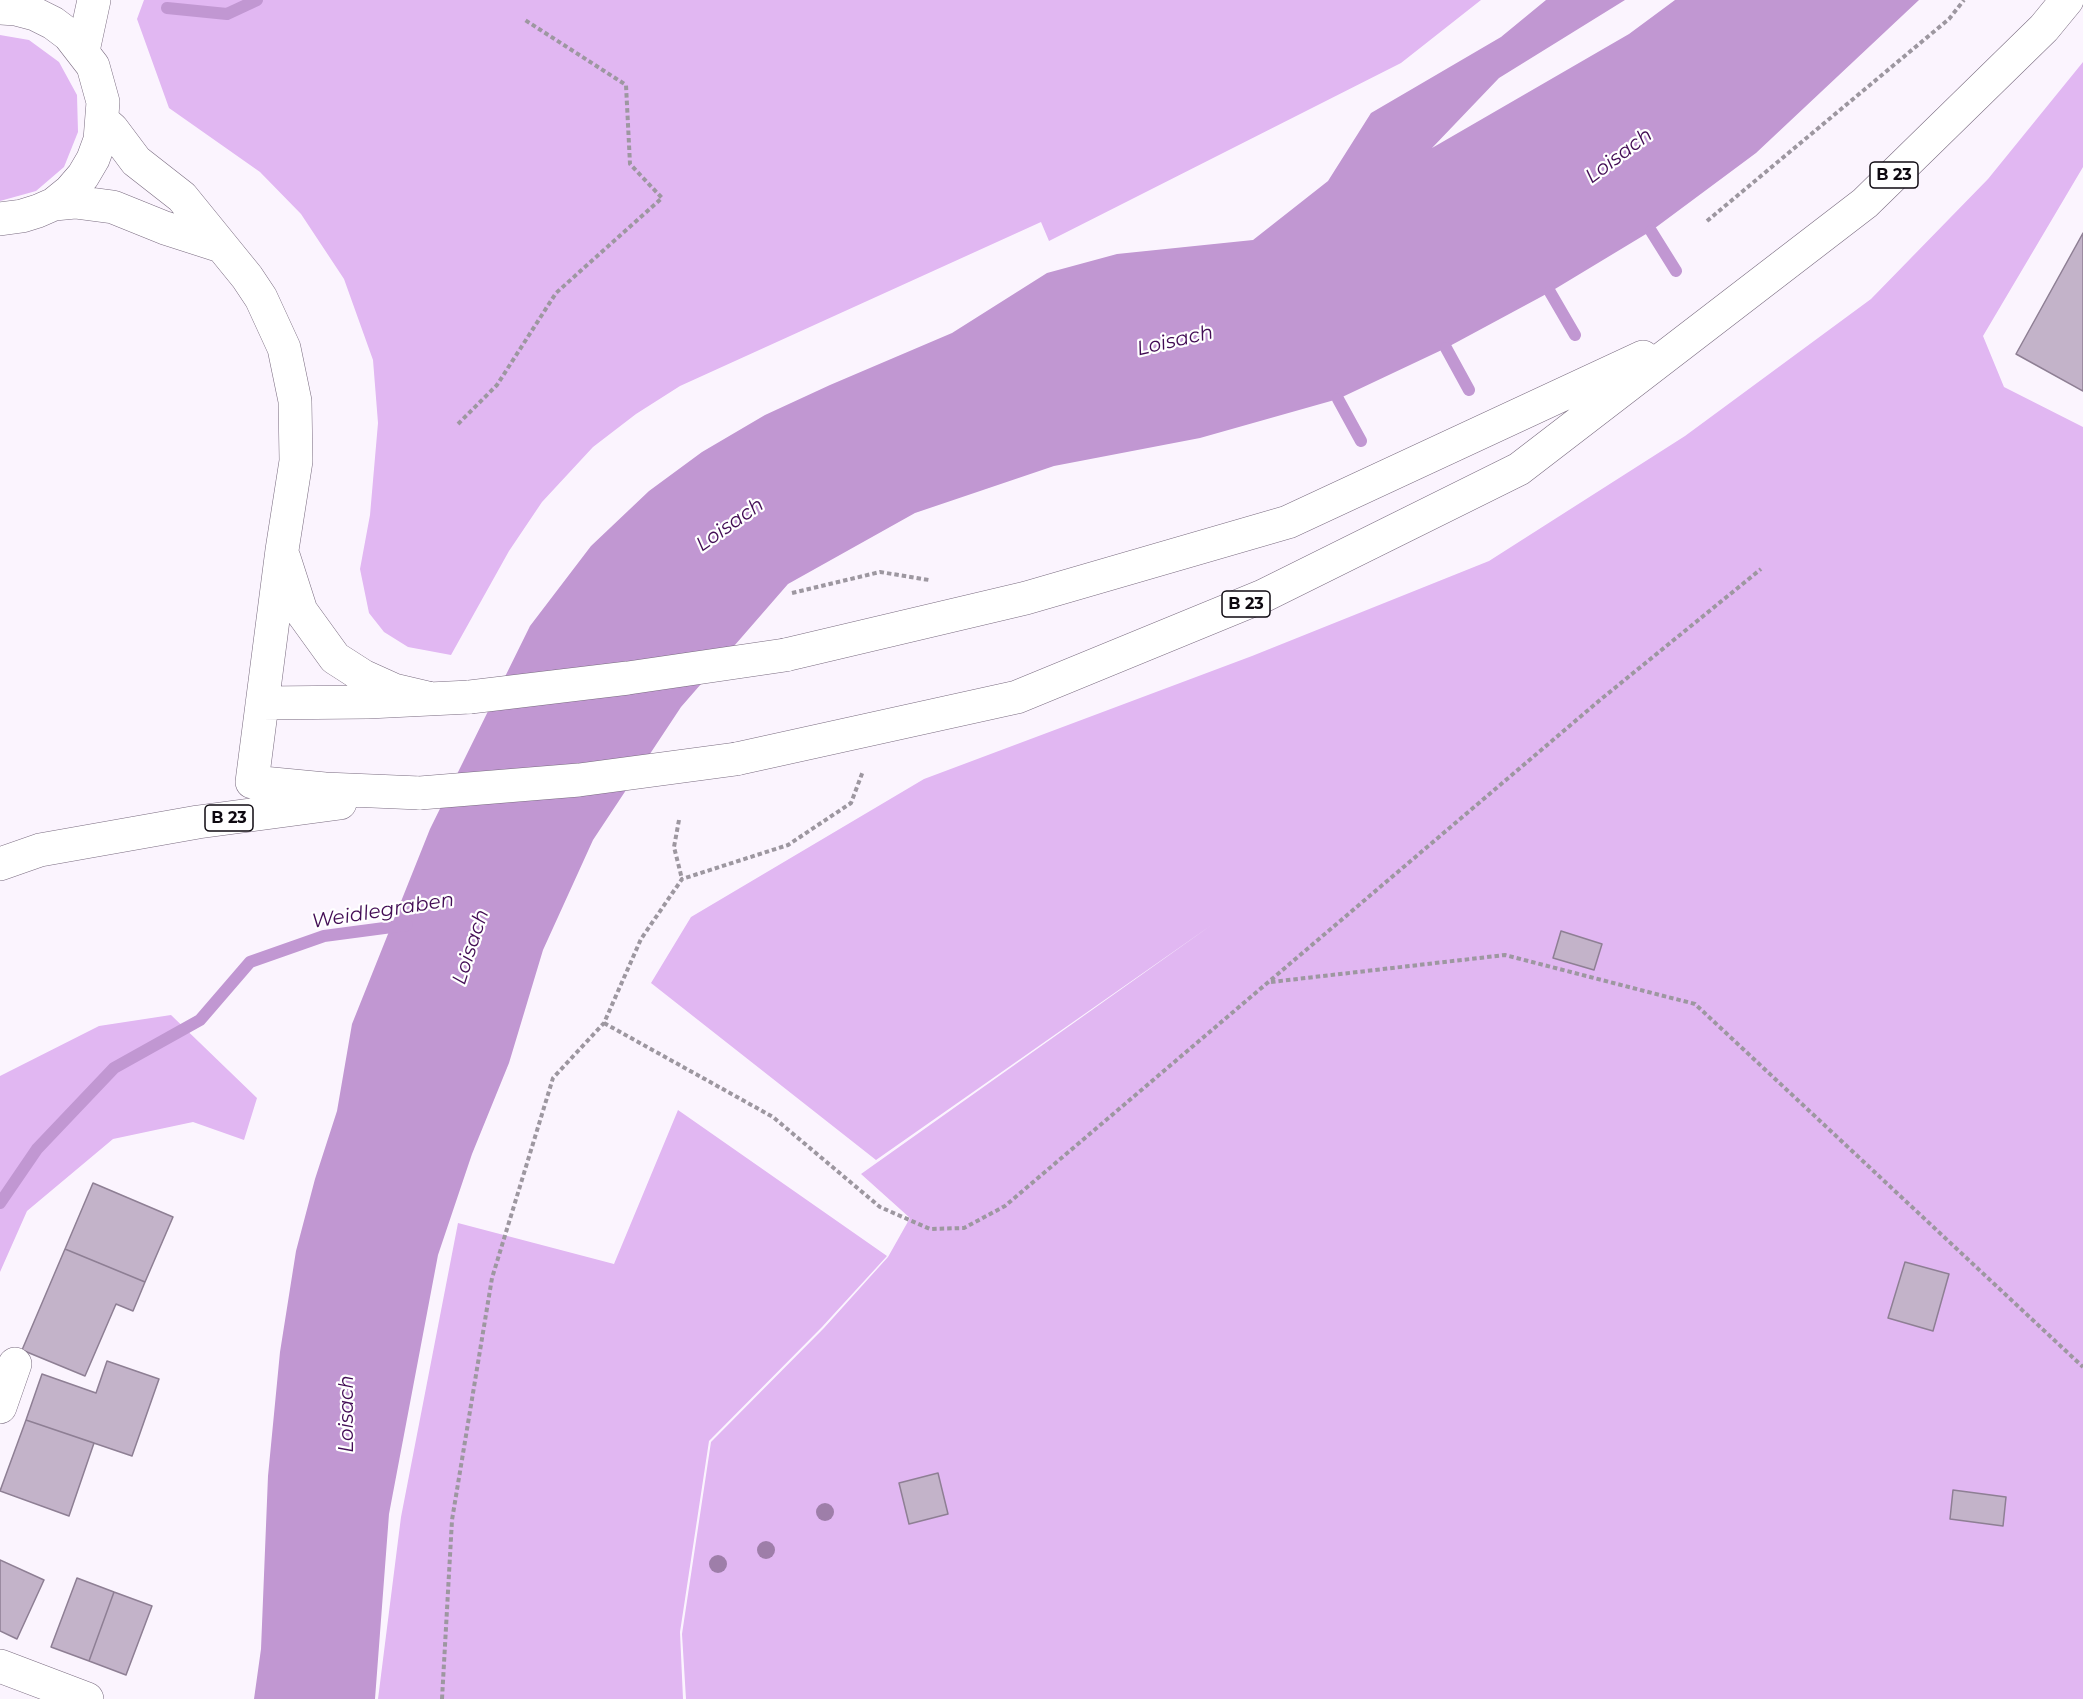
<!DOCTYPE html>
<style>
body{margin:0}
canvas{display:block;background:#fbf4fe}
</style>
<canvas width="2083" height="1699"></canvas>
<script>
const g = document.querySelector('canvas').getContext('2d');
g.lineJoin = 'round';
function paint(path, color) {
  g.fillStyle = color;
  g.fill(path, 'evenodd');
}
function shape(rows) {
  const path = new Path2D();
  for (const r of rows) {
    path.moveTo(r[0], r[1]);
    for (let i = 2; i < r.length; i += 2) path.lineTo(r[i], r[i + 1]);
  }
  return path;
}
function trace(path, color, width, dash) {
  g.strokeStyle = color;
  g.lineWidth = width;
  g.lineCap = dash ? 'butt' : 'round';
  g.setLineDash(dash || []);
  g.stroke(path);
}
function write(font, color, halo, rows, align = 'center') {
  g.font = font + ' Montserrat,sans-serif';
  g.lineWidth = 4.5;
  g.setLineDash([]);
  g.textBaseline = 'middle';
  g.strokeStyle = halo;
  g.fillStyle = color;
  for (const [text, x, y, turn = 0] of rows) {
    g.save();
    g.translate(x, y);
    g.rotate((+turn || 0) * Math.PI / 180);
    g.textAlign = isNaN(turn) ? turn : align;
    if (halo) g.strokeText(text, 0, 0);
    g.fillText(text, 0, 0);
    g.restore();
  }
}
const green = shape([
 [144,0,1481,0,1401,63,1049,241,1041,222,680,386,636,414,593,447,542,502,509,551,451,655,408,647,384,632,369,613,360,569,370,515,378,423,373,360,344,279,301,214,260,172,169,108,137,19],
 [0,35,29,40,59,62,77,95,78,132,64,167,36,191,0,201],
 [2083,62,2083,167,1983,336,2004,387,2083,427,2083,1699,686,1699,682,1634,711,1442,824,1328,888,1257,910,1218,861,1174,1213,924,876,1160,651,983,691,917,924,779,1252,656,1489,561,1685,436,1871,299,1988,179],
 [171,1015,257,1098,244,1140,193,1122,113,1139,27,1211,0,1272,0,1076,99,1026],
 [678,1110,887,1256,822,1327,709,1441,680,1632,683,1699,378,1699,401,1517,458,1223,614,1264]
]);
const water = shape([
 [1546,0,1625,0,1499,78,1432,148,1629,34,1675,0,1919,0,1756,153,1651,231,1550,292,1446,348,1338,399,1200,438,1054,466,915,513,788,584,681,707,593,840,543,950,509,1063,472,1154,438,1255,389,1514,375,1699,254,1699,261,1649,268,1476,280,1352,296,1251,315,1179,337,1111,352,1024,430,829,530,626,591,546,649,491,702,452,765,415,830,385,952,333,1047,273,1117,254,1253,240,1328,181,1371,113,1501,37]
]);
const stream = shape([
 [167,8,227,14,257,0],
 [1651,231,1676,271],
 [1550,292,1575,335],
 [1446,348,1469,390],
 [1338,399,1361,441],
 [0,1203,37,1149,114,1068,200,1020,250,962,324,936,407,925]
]);
const building = shape([
 [2083,233,2083,391,2016,354,2083,233],
 [1561,931,1602,944,1594,970,1553,958,1561,931],
 [93,1183,173,1217,145,1282,65,1249,93,1183],
 [65,1249,145,1282,133,1311,116,1304,85,1376,22,1350,65,1249],
 [1905,1262,1949,1274,1933,1331,1888,1318,1905,1262],
 [107,1361,159,1379,132,1456,26,1420,42,1374,96,1393,107,1361],
 [26,1420,94,1443,69,1516,0,1491,26,1420],
 [938,1473,948,1514,909,1524,899,1483,938,1473],
 [1953,1490,2006,1497,2003,1526,1950,1519,1953,1490],
 [0,1560,44,1580,17,1639,0,1631,0,1560],
 [77,1578,114,1592,89,1661,51,1647,77,1578],
 [114,1592,152,1606,126,1675,89,1661,114,1592]
]);
const path = shape([
 [1707,221,1949,19,1964,0],
 [458,424,497,385,556,293,662,198,630,164,626,85,525,20],
 [792,593,880,572,929,580],
 [679,820,674,847,682,879],
 [1271,982,1505,955,1695,1004,2083,1367],
 [604,1023,773,1117,880,1207,930,1229,964,1228,1005,1206,1600,700,1761,569],
 [442,1699,452,1520,492,1278,553,1078,604,1023,641,939,682,879,788,845,851,803,863,771]
]);
const minor = shape([
 [83,51,94,0],
 [0,1407,15,1364],
 [0,1666,87,1699]
]);
const major = shape([
 [0,8,16,9,35,14,53,23,69,35,93,66,103,102,100,140,93,159,83,176,70,191,54,204,38,211,22,216,0,219],
 [103,121,112,129,136,161,182,197,247,277,261,298,284,348,295,401,296,461,282,550,252,782,325,789,420,793],
 [54,204,75,202,113,207,165,228,221,246],
 [284,558,301,611,335,658,363,676,394,690,428,698],
 [785,655,1026,598,1288,522,1643,357],
 [262,703,368,702,470,697],
 [736,759,1017,697,1263,596,1519,469,1865,203,2044,28,2067,0],
 [0,864,40,850,198,822,340,803]
]);
const majorBridge = shape([
 [470,697,628,678,785,655],
 [420,793,579,780,736,759]
]);
const trees = [
 [825,1512],
 [766,1550],
 [718,1564]
];
const shields = [
 [1894,175,48],
 [1246,604,48],
 [229,818,48]
];
const shieldNames = [
 ["B 23",1894,175],
 ["B 23",1246,604],
 ["B 23",229,818]
];
const waterNames = [
 ["Loisach",1619,156,-37],
 ["Loisach",1175,341,-13],
 ["Loisach",730,525,-35],
 ["Weidlegraben",383,911,-9],
 ["Loisach",471,947,-72],
 ["Loisach",347,1414,-90]
];
paint(green, '#e1b7f2');
paint(water, '#c197d2');
trace(stream, '#c197d2', 12);
paint(building, '#c3b3c9');
trace(building, '#8e7f94', 1.5);
trace(minor, '#7a6c80', 34);
trace(major, '#7a6c80', 34);
trace(path, '#9d97a0', 4, [4.5, 3]);
trace(minor, '#fff', 33);
trace(major, '#fff', 33);
trace(majorBridge, '#7a6c80', 34, []);
trace(majorBridge, '#fff', 33);
g.fillStyle = '#9e7ea9';
for (const [x, y] of trees) {
  g.beginPath();
  g.arc(x, y, 9, 0, 2 * Math.PI);
  g.fill();
}
for (const [x, y, w] of shields) {
  const box = new Path2D();
  box.roundRect(x - w / 2, y - 13, w, 26, 4.5);
  g.fillStyle = '#fff';
  g.fill(box);
  trace(box, '#0e0910', 1.5);
}
write('bold 16px', '#0e0910', null, shieldNames);
write('italic 20px', '#420c54', '#fff', waterNames);
</script>
